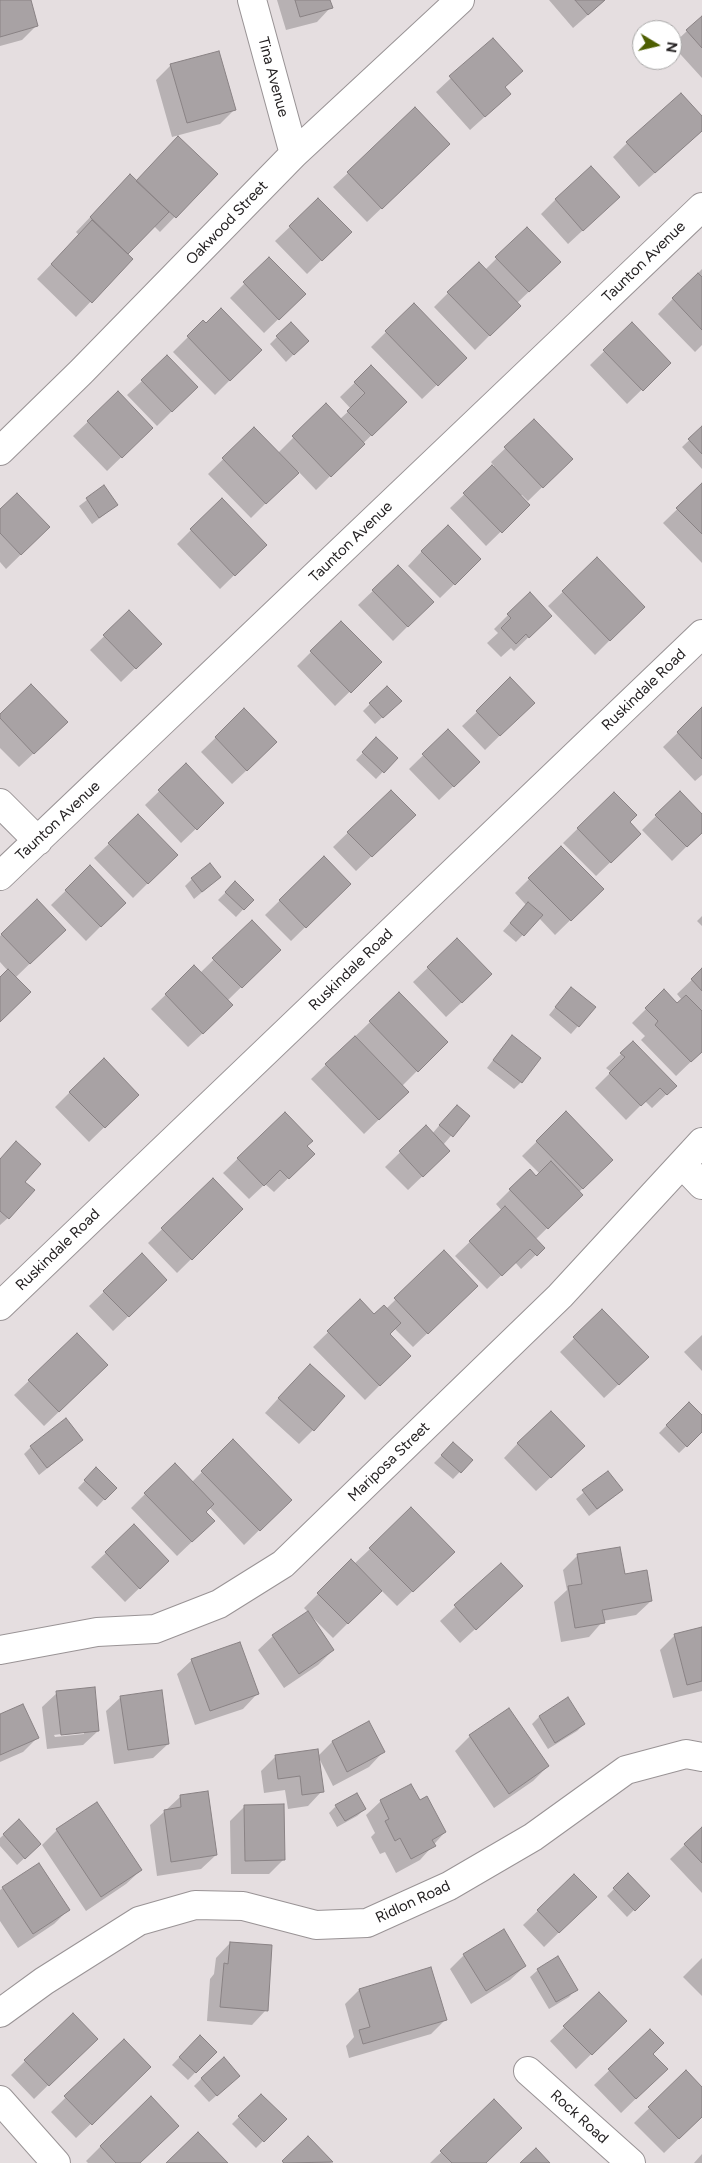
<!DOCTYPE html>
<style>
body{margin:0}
#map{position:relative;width:702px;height:2163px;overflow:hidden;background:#e5dee0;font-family:Figtree,sans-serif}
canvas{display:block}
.north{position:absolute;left:632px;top:20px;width:50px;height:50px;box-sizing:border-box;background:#fff;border:1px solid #a8a7a7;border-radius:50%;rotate:99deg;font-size:14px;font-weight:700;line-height:20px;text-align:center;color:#252223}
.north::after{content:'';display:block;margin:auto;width:18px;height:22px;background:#4e5f02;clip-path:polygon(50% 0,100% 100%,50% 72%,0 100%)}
</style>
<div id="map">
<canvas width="702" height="2163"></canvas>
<div class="north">N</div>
</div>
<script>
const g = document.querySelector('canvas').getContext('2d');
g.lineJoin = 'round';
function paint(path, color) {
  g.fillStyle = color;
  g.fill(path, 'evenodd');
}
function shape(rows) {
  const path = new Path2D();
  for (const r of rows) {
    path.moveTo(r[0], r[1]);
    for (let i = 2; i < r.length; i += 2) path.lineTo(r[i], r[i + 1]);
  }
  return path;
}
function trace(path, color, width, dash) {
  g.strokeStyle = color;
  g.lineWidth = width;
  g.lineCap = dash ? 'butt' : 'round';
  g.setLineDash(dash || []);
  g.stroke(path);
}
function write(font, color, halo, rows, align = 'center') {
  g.font = font + ' Figtree,sans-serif';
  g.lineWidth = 4.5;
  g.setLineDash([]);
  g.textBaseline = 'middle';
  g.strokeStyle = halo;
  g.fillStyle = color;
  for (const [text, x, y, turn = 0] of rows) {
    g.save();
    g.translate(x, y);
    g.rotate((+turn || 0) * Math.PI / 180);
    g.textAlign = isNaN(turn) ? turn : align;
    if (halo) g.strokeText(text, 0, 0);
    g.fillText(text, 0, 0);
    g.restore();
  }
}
const shadow = shape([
 [0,0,29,0,36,26,22,40,0,46],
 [277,0,329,0,331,7,317,22,286,30],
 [549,0,605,0,573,28],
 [702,17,702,78,672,45],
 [493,39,504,87,510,94,470,130,436,92],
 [171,65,235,109,220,124,172,137,156,80],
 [702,118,702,131,639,187,613,157,627,143],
 [434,158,367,222,333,187,348,173],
 [216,174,160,232,154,226,126,254,131,259,76,317,37,279,79,235,76,232,115,191,136,182],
 [619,197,568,244,541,214,556,199],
 [318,200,350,232,307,274,275,241],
 [527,228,560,262,517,303,519,306,475,350,434,307,448,293,485,270],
 [269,259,304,294,264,333,230,298],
 [702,269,702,345,695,352,658,314],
 [414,304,465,358,422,399,371,347],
 [203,322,260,350,215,395,173,352],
 [291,323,307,341,286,362,270,344],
 [632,324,669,363,627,404,590,365],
 [371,367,405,402,316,490,298,471,251,518,208,474,254,429,278,453,326,405,340,419,351,409,340,397],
 [142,381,182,401,157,426,127,395],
 [118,393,137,442,107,471,73,436],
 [534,421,571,459,528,501,522,495,520,496,528,505,486,546,450,508,494,466,491,462],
 [702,428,702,469,682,447],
 [702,485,702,563,663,523],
 [104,487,117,505,92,524,79,506],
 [221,500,265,545,220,589,177,544],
 [0,511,49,527,6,569,0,562],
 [422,551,480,559,440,598,408,566],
 [597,559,643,607,595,655,548,606],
 [398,567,432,602,393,641,358,605],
 [129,612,160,644,121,682,90,650],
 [508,615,536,630,514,651,511,648,501,657,487,643,498,633,494,629],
 [311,652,380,662,335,706,297,666],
 [387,687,400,701,375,724,363,711],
 [533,703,485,750,462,726,477,712],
 [702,709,702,775,695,781,663,747],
 [244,710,261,757,232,784,201,752],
 [0,716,52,736,19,767,0,748],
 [448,731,464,776,439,800,409,769],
 [376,739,396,758,376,779,356,760],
 [186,765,223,803,181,843,145,805],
 [391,791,400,829,356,871,333,847],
 [614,793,628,822,625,848,596,876,563,843],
 [138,816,176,855,133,898,94,858],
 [656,816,702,816,702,831,672,861,642,830],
 [561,847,602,889,555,935,539,918,516,942,503,931,526,905,515,893],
 [324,857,335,898,291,941,265,915],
 [90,867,110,917,86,941,51,905],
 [220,877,194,899,185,886,192,879],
 [235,883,252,900,236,917,218,900],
 [37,901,50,944,15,978,0,1021,0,979,8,971,0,962,0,936],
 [702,916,702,926,697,921],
 [252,922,279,950,227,1001,217,1020,188,1047,151,1009,194,967,200,973],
 [457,940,476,989,446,1017,413,982],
 [702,970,702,1051,676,1076,641,1040,645,1036,632,1023,664,991,677,1005,682,1000,677,994],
 [571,988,578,1026,571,1034,549,1015],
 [399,994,446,1042,402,1086,407,1092,364,1134,311,1079],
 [633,1043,675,1086,652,1108,645,1101,626,1120,595,1088,611,1072,606,1068],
 [505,1044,521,1082,514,1089,487,1068],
 [70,1092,123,1109,89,1142,55,1107],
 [285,1113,313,1154,274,1192,265,1184,249,1199,223,1173],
 [566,1113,611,1160,579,1192,581,1195,535,1240,543,1248,521,1269,515,1262,487,1289,455,1256,502,1211,496,1204,510,1190,540,1174,522,1156],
 [449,1114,468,1116,443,1145,434,1165,408,1190,385,1167,426,1127,432,1134],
 [0,1159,24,1182,8,1218,0,1225],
 [213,1179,242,1209,177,1273,148,1243],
 [444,1252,462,1300,413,1347,394,1328,388,1334,409,1356,365,1400,313,1347,360,1301,374,1316,386,1309],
 [142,1255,166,1280,113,1331,89,1306],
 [602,1311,633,1371,604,1398,560,1352],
 [77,1335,92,1380,44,1426,14,1395],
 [702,1335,702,1371,684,1352],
 [295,1380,313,1430,299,1444,265,1413],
 [689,1403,702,1416,702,1431,679,1453,659,1433],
 [82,1440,39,1475,24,1454,31,1447],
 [233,1441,290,1500,244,1545,209,1507,204,1512,199,1535,177,1556,131,1508,145,1494,192,1482],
 [518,1443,569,1460,536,1491,504,1458],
 [453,1444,471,1460,453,1479,434,1463],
 [96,1469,115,1488,97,1507,78,1488],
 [608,1472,614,1497,589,1516,576,1499],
 [134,1526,153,1575,125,1602,91,1567],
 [370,1549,438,1567,397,1606,381,1590,333,1638,312,1617,333,1650,318,1665,284,1688,258,1650,273,1636,308,1612,304,1608,351,1561,354,1564],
 [578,1555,624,1575,651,1601,636,1615,603,1621,589,1637,561,1642,554,1602,567,1590,563,1570],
 [501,1564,522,1586,460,1643,440,1621],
 [702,1629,702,1691,673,1698,660,1650,675,1635],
 [192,1660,257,1694,243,1709,195,1725,177,1674],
 [57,1693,98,1731,83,1745,47,1749,42,1707],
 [84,1731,84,1734,55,1737,54,1735],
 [121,1697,168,1744,153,1758,114,1764,106,1711],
 [568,1699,584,1724,577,1731,548,1749,532,1724,539,1717],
 [508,1709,548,1766,533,1781,494,1808,455,1751,470,1736],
 [0,1716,38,1737,23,1752,0,1762],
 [369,1723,383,1752,369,1767,333,1786,318,1756,332,1742],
 [275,1757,322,1791,308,1806,288,1809,285,1790,264,1793,261,1771],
 [180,1797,216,1855,201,1869,157,1876,150,1825],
 [381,1801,419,1802,445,1832,420,1860,396,1873,385,1852,380,1854,371,1837,375,1833,366,1815],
 [245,1806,284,1859,269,1874,231,1874,230,1821],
 [336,1806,365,1809,357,1816,337,1827,329,1813],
 [19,1821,32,1851,17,1865,0,1846,0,1838],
 [702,1828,702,1893,670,1859],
 [57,1830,141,1870,126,1884,86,1911,42,1845],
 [38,1864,68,1910,54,1924,18,1948,0,1921,0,1890],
 [628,1875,648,1896,627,1917,607,1896],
 [574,1876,595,1897,544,1947,523,1925],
 [230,1943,266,2010,252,2025,207,2021,210,1979,214,1974,216,1958],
 [464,1955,525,1966,510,1980,471,2004,450,1969],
 [702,1958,702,1996,683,1977],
 [431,1968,446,2019,431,2034,349,2058,346,2046,354,2037,345,2004,359,1990],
 [538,1970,576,1989,569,1997,549,2009,530,1977],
 [599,1994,625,2021,576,2069,550,2041],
 [650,2031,652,2083,621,2113,594,2085],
 [200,2036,215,2052,188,2080,172,2065],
 [124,2040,150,2067,76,2138,51,2112],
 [81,2053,34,2099,11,2075,25,2061],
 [686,2072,702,2089,702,2116,664,2153,634,2123],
 [202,2078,231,2083,209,2102,194,2086],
 [261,2095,285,2119,256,2148,232,2124],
 [494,2101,484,2163,430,2163],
 [308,2138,332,2162,330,2163,282,2163],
 [101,2146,139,2163,88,2163,86,2161],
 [702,2154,702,2163,694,2163]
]);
const building = shape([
 [0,0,31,0,38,26,0,37,0,0],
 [295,0,330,0,333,8,300,17,295,0],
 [575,0,605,0,588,15,575,0],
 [702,16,702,48,686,30,702,16],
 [493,38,523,71,505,87,511,94,485,117,449,76,493,38],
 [219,51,236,110,187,123,170,64,219,51],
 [681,93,702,116,702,131,655,173,626,142,681,93],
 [415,107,450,144,382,209,347,172,415,107],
 [178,136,218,174,176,218,136,181,178,136],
 [591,166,620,197,583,231,555,199,591,166],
 [130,174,169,212,128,254,90,217,130,174],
 [318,198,352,232,322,261,289,226,318,198],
 [92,220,133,259,92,303,51,264,92,220],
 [527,227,561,262,529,292,495,257,527,227],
 [269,257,306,294,279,320,243,282,269,257],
 [479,262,521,306,490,336,447,292,479,262],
 [698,273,702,277,702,330,672,298,698,273],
 [414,303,467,358,438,386,385,331,414,303],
 [221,308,262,350,230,381,187,336,203,320,206,323,221,308],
 [291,322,309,341,294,355,276,336,291,322],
 [632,322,671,363,643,391,603,350,632,322],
 [167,355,198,387,172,412,141,380,167,355],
 [371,365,407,402,372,436,347,411,365,393,354,382,371,365],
 [118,391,153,428,122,458,87,421,118,391],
 [326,403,365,444,331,477,292,436,326,403],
 [534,419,573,459,543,488,504,447,534,419],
 [702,426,702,454,688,439,702,426],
 [254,427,299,473,266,504,222,458,254,427],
 [492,465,530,505,502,533,463,493,492,465],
 [702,483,702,534,676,508,702,483],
 [104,485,118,505,99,518,86,498,104,485],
 [17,493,50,527,21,555,0,533,0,509,17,493],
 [222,498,267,545,235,576,190,529,222,498],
 [448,525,481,559,455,585,421,551,448,525],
 [597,557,645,607,610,641,562,591,597,557],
 [398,565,434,602,408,627,372,590,398,565],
 [530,592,552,616,529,638,526,634,516,644,501,628,511,618,507,614,530,592],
 [129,610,162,644,136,669,103,635,129,610],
 [341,621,382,662,351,693,310,651,341,621],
 [510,677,535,703,500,736,476,711,510,677],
 [31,684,68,722,34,754,0,718,0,714,31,684],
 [387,686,402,701,383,718,369,703,387,686],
 [702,707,702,759,677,732,702,707],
 [244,708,277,742,247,771,215,737,244,708],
 [448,729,480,762,454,787,422,754,448,729],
 [376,737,398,758,384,773,362,752,376,737],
 [186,763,224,803,197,830,158,790,186,763],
 [391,790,416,815,372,857,347,832,391,790],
 [680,791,702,814,702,833,687,847,655,815,680,791],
 [614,792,637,815,630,822,641,834,611,863,577,828,614,792],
 [138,814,178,855,148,884,108,843,138,814],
 [561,846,604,889,571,921,528,878,561,846],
 [324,856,351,884,306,928,279,900,324,856],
 [210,863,221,877,202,892,191,878,210,863],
 [90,865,126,903,101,927,65,890,90,865],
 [235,881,254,900,244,910,225,892,235,881],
 [37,899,66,930,30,964,1,934,37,899],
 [528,902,543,915,524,936,510,923,528,902],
 [252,920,281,950,242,988,212,958,252,920],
 [457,938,492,974,462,1003,427,967,457,938],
 [194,965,233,1005,203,1034,165,994,194,965],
 [702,968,702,991,691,979,702,968],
 [8,969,31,992,0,1022,0,977,8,969],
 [571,987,596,1007,579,1027,555,1007,571,987],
 [664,989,677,1003,686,995,702,1011,702,1052,691,1062,655,1025,658,1021,645,1008,664,989],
 [399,992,448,1042,418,1072,369,1021,399,992],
 [512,1035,541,1058,522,1083,493,1060,512,1035],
 [355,1036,409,1092,379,1120,325,1064,355,1036],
 [633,1041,677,1086,667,1095,660,1088,641,1106,609,1073,625,1057,620,1053,633,1041],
 [104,1058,139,1095,105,1128,69,1092,104,1058],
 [457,1105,470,1116,453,1137,439,1125,457,1105],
 [566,1111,613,1160,583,1189,536,1141,566,1111],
 [285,1112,313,1141,307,1146,315,1154,289,1179,280,1170,264,1186,237,1158,285,1112],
 [426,1125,450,1151,423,1177,399,1151,426,1125],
 [16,1141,41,1164,25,1182,35,1190,9,1219,0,1211,0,1159,16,1141],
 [551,1161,583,1195,548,1229,509,1189,530,1169,536,1176,551,1161],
 [213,1178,243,1209,192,1260,161,1228,213,1178],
 [505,1206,545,1248,537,1256,530,1249,502,1276,469,1241,505,1206],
 [444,1250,478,1286,428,1334,394,1298,444,1250],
 [142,1253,167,1280,129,1317,103,1291,142,1253],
 [360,1299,374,1314,384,1305,401,1323,390,1334,411,1356,380,1386,327,1331,360,1299],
 [602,1309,649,1357,619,1385,573,1337,602,1309],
 [77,1333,108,1365,59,1412,28,1380,77,1333],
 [310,1364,345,1396,314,1431,278,1398,310,1364],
 [689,1402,702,1415,702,1432,687,1447,666,1425,689,1402],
 [551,1411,585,1446,551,1478,517,1443,551,1411],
 [66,1418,83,1440,47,1468,30,1446,66,1418],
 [233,1439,292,1500,260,1531,201,1471,233,1439],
 [453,1442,473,1460,461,1473,441,1455,453,1442],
 [175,1463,214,1504,206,1512,215,1521,192,1542,144,1493,175,1463],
 [96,1467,117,1488,105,1500,84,1480,96,1467],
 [608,1471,623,1490,597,1509,582,1490,608,1471],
 [411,1507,455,1552,413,1592,369,1548,411,1507],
 [134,1524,169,1561,140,1589,105,1552,134,1524],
 [620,1547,625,1574,647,1570,652,1601,602,1610,605,1623,575,1628,568,1586,582,1584,577,1554,620,1547],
 [351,1559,382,1591,348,1624,317,1593,351,1559],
 [501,1563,523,1586,476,1630,454,1605,501,1563],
 [308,1611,334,1650,299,1674,272,1635,308,1611],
 [702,1627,702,1681,687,1685,674,1634,702,1627],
 [240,1642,259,1694,210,1711,191,1659,240,1642],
 [95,1687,99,1731,61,1735,56,1691,95,1687],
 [162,1690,169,1744,128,1750,120,1696,162,1690],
 [568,1697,585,1724,555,1743,539,1716,568,1697],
 [23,1704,39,1738,0,1755,0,1714,23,1704],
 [509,1708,549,1766,509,1794,469,1735,509,1708],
 [369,1721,385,1752,347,1772,332,1741,369,1721],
 [318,1749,324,1792,302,1795,300,1776,278,1779,275,1755,318,1749],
 [411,1784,420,1800,427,1796,446,1832,432,1840,436,1846,411,1859,400,1838,395,1841,385,1821,389,1819,380,1800,411,1784],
 [208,1791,217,1855,171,1862,164,1810,181,1807,180,1795,208,1791],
 [357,1793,366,1809,345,1821,335,1805,357,1793],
 [97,1802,142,1870,101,1897,56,1829,97,1802],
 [284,1804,285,1860,245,1861,244,1805,284,1804],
 [19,1819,41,1844,25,1859,3,1834,19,1819],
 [702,1827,702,1863,684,1844,702,1827],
 [39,1863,70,1910,33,1934,2,1887,39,1863],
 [628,1873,650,1896,635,1911,613,1888,628,1873],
 [574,1874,597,1897,559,1933,537,1910,574,1874],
 [504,1929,526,1966,486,1991,463,1954,504,1929],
 [230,1942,272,1945,268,2011,220,2007,224,1963,228,1964,230,1942],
 [558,1956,578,1990,556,2002,537,1969,558,1956],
 [431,1967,447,2020,363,2044,359,2030,370,2027,359,1989,431,1967],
 [599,1992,627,2021,592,2055,563,2026,599,1992],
 [73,2013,98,2039,49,2086,24,2060,73,2013],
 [650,2029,664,2043,653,2054,668,2069,636,2099,608,2069,650,2029],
 [200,2035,217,2052,196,2073,179,2057,200,2035],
 [124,2039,151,2067,92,2125,64,2096,124,2039],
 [224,2057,240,2076,217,2096,201,2078,224,2057],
 [686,2070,702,2087,702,2117,679,2139,648,2107,686,2070],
 [261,2094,287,2119,264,2142,238,2116,261,2094],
 [151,2096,179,2126,140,2163,116,2163,100,2146,151,2096],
 [494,2099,522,2128,486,2163,452,2163,440,2151,494,2099],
 [198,2132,228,2163,166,2163,198,2132],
 [308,2136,333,2162,284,2163,282,2161,308,2136],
 [536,2148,550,2163,520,2163,536,2148]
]);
const street = shape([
 [252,0,294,154],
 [0,451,81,372,294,154,460,0],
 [0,803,38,841],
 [0,876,702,207],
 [682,1164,702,1185],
 [0,1306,702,634],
 [0,1650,97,1632,155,1629,219,1604,283,1564,560,1296,702,1142],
 [0,2013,44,1981,139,1921,195,1905,243,1906,316,1925,367,1923,449,1886,533,1837,626,1770,686,1754,702,1757],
 [528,2071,631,2163],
 [0,2100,56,2163]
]);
const streetNames = [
 ["Tina Avenue",273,77,75],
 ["Oakwood Street",227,223,-46],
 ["Taunton Avenue",644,262,-44],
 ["Taunton Avenue",351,542,-44],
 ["Ruskindale Road",644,690,-44],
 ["Taunton Avenue",58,821,-43],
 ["Ruskindale Road",351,970,-44],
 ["Ruskindale Road",58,1250,-44],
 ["Mariposa Street",389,1462,-44],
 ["Ridlon Road",413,1902,-25],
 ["Rock Road",579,2117,42]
];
paint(shadow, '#0003');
paint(building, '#a8a2a4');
trace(building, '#898284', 1);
trace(street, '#999395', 30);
trace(street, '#fff', 28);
write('15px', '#252223', '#fff', streetNames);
</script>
